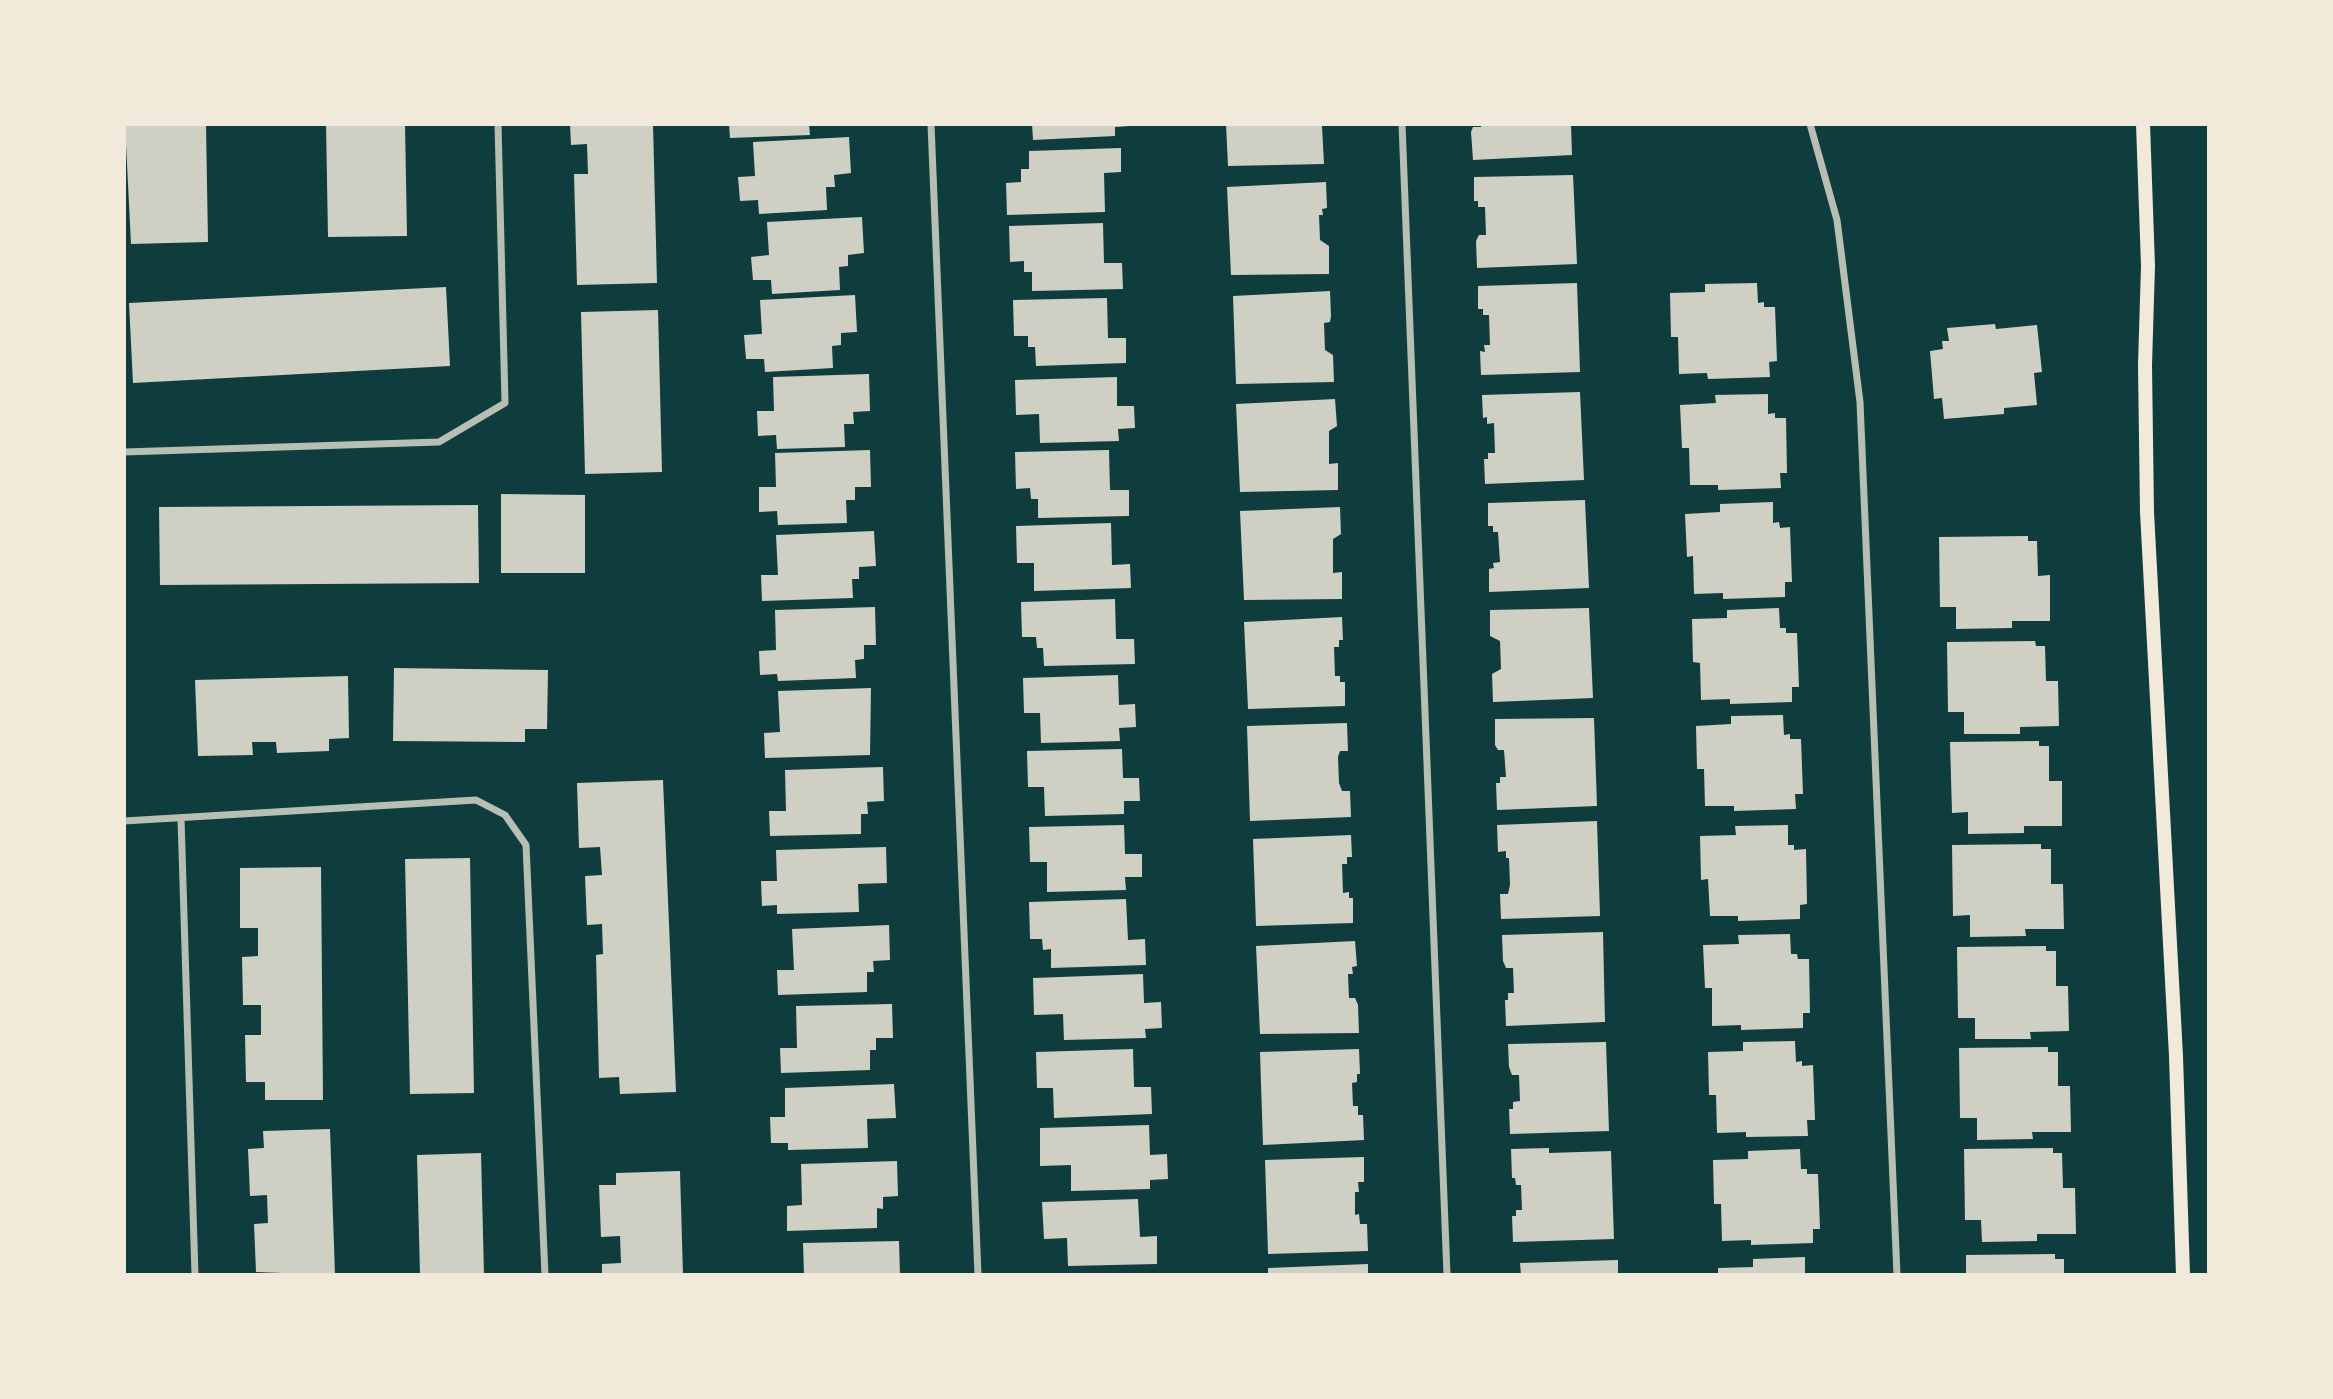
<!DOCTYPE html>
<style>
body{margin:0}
#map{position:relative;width:2333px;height:1399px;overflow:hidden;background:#0f3d3e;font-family:Mulish,sans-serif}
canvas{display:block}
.frame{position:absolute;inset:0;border:126px solid #f1e9da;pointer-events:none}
</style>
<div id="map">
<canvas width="2333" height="1399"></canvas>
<div class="frame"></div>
</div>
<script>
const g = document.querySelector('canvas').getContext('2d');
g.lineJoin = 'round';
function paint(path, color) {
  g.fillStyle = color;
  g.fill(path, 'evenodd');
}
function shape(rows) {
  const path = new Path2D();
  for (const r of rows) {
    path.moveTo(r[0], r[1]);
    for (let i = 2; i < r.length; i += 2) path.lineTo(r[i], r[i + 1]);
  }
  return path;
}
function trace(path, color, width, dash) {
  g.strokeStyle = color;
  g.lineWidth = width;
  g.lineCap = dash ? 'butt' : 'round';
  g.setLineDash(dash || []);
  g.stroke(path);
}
const building = shape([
 [125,124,206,124,208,242,131,244],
 [326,124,405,124,407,236,328,237],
 [570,124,653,124,657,283,577,285,574,174,588,174,587,144,571,145],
 [729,124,809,124,810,135,730,138],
 [1032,124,1130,124,1130,126,1115,127,1115,136,1033,140],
 [1226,124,1322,126,1324,164,1228,166],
 [1481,124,1571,124,1572,155,1473,160,1471,132,1473,127,1481,127],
 [849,137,851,173,834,175,835,187,826,187,827,210,759,214,758,200,740,201,738,177,755,176,753,142],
 [1121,148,1121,172,1104,173,1105,212,1007,215,1006,183,1021,182,1021,169,1029,169,1029,151],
 [1573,175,1577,264,1477,268,1476,241,1479,235,1486,235,1485,207,1478,207,1478,201,1474,201,1474,177],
 [1326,182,1327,208,1322,209,1323,215,1319,215,1320,240,1329,246,1329,274,1231,275,1227,187],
 [862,217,864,253,848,255,848,266,839,267,840,290,772,294,771,280,753,280,751,257,769,255,767,222],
 [1103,223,1104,263,1122,263,1123,289,1032,291,1032,272,1024,272,1024,261,1010,262,1009,226],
 [1577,283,1580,372,1481,375,1480,351,1485,352,1484,345,1490,345,1489,315,1483,315,1483,309,1478,309,1478,286],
 [1757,283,1758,303,1764,302,1764,307,1775,307,1777,361,1769,362,1770,377,1708,379,1707,373,1679,374,1678,337,1671,337,1670,293,1705,292,1705,284],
 [446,287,450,366,133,383,129,303],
 [1330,291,1331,316,1330,322,1324,323,1325,350,1333,355,1334,382,1236,384,1233,296],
 [855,295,857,332,841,333,841,345,832,346,833,368,765,372,764,359,746,359,744,335,762,334,760,300],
 [1107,298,1108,338,1126,338,1126,363,1036,366,1035,347,1028,347,1028,336,1014,336,1013,300],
 [658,310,662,472,585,474,581,312],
 [1995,324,1996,329,2037,325,2042,372,2034,373,2037,405,2004,408,2004,414,1944,419,1942,398,1934,399,1930,351,1943,349,1942,341,1949,341,1947,328],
 [869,374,870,411,853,412,854,424,844,424,845,447,777,449,776,435,758,436,757,411,774,411,773,377],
 [1117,377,1117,406,1134,406,1135,428,1118,429,1119,441,1040,443,1039,414,1016,415,1015,380],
 [1580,392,1584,480,1485,484,1484,459,1488,459,1488,453,1495,453,1494,423,1487,424,1487,417,1483,418,1482,395],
 [1768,394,1768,414,1775,413,1775,418,1786,418,1787,473,1780,473,1781,488,1718,490,1718,485,1690,485,1689,448,1682,448,1680,405,1716,403,1715,395],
 [1335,399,1337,426,1329,431,1329,464,1338,463,1338,490,1240,492,1236,404],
 [870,450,871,487,855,487,855,500,846,500,847,523,778,525,777,511,759,512,759,487,776,487,775,453],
 [1109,450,1110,490,1129,490,1129,516,1038,518,1038,499,1031,499,1030,488,1016,489,1015,452],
 [501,494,585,495,585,573,501,573],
 [1585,500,1589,588,1489,592,1489,569,1494,568,1493,563,1500,562,1498,532,1493,532,1493,526,1488,526,1488,503],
 [1773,502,1773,523,1779,522,1780,528,1790,527,1792,582,1785,582,1785,597,1723,599,1723,593,1694,594,1693,556,1687,557,1685,514,1720,512,1720,504],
 [478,505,479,583,160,585,159,507],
 [1340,507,1341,534,1333,539,1333,573,1342,572,1342,599,1244,600,1240,511],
 [1111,523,1112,565,1130,564,1131,588,1034,591,1034,563,1017,563,1016,526],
 [874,531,876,566,859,567,859,579,852,579,853,598,762,601,761,575,778,575,776,535],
 [2028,536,2028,541,2037,541,2038,576,2050,575,2050,621,2012,621,2012,628,1956,629,1956,607,1940,607,1939,537],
 [1115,599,1116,639,1134,639,1135,664,1044,666,1043,648,1037,648,1036,637,1022,637,1021,602],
 [875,607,876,645,864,645,864,659,855,660,856,678,778,681,777,674,760,675,759,651,776,650,775,610],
 [1589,608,1593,698,1493,702,1492,674,1501,669,1500,641,1490,636,1490,610],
 [1779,608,1780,628,1786,628,1786,633,1797,633,1799,687,1792,687,1792,702,1730,704,1730,699,1701,700,1700,663,1693,662,1692,619,1727,618,1727,610],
 [1342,617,1343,640,1339,640,1339,647,1334,647,1335,676,1340,676,1340,682,1345,682,1345,706,1248,709,1244,622],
 [2035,641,2036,646,2045,646,2046,681,2058,681,2059,726,2020,727,2020,734,1964,734,1964,712,1948,712,1947,642],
 [394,668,548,670,547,729,525,729,525,742,393,741],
 [1118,675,1119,705,1135,704,1136,727,1119,728,1120,741,1041,743,1040,713,1024,713,1023,678],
 [348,676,349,738,329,739,329,751,277,753,276,742,252,742,253,755,198,756,195,680],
 [871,688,870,755,765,758,764,733,780,732,778,691],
 [1783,715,1784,735,1790,734,1790,739,1801,739,1803,794,1795,794,1796,809,1734,811,1734,806,1705,806,1704,769,1697,769,1696,726,1731,724,1731,716],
 [1594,718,1597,806,1497,810,1496,783,1500,783,1500,777,1506,777,1504,750,1498,750,1495,745,1495,719],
 [1347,723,1348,751,1340,751,1338,757,1339,783,1342,791,1350,791,1351,817,1250,821,1247,726],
 [2039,741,2039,746,2049,746,2049,781,2062,781,2062,826,2024,826,2024,833,1968,834,1968,812,1952,813,1950,742],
 [1122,749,1123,778,1139,778,1140,801,1124,801,1124,814,1045,816,1044,787,1028,787,1027,751],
 [883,767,884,801,867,802,868,814,861,814,861,834,770,836,769,811,786,811,785,770],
 [663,780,676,1092,620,1094,619,1077,599,1078,596,955,603,954,602,924,587,925,585,876,602,875,600,847,579,848,577,783],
 [1597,821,1600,916,1501,919,1500,894,1508,894,1510,885,1509,858,1506,858,1506,851,1498,852,1497,825],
 [1124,825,1125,854,1142,854,1142,877,1125,877,1126,890,1047,892,1047,862,1030,862,1029,827],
 [1788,825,1788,845,1794,845,1794,850,1806,849,1807,904,1800,905,1800,919,1738,921,1738,916,1710,916,1708,879,1701,880,1700,836,1736,835,1735,826],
 [1351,835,1352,857,1347,857,1347,864,1342,864,1343,893,1349,892,1349,898,1353,898,1353,923,1256,926,1253,839],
 [2041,844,2041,849,2051,849,2051,884,2063,884,2064,929,2025,929,2026,936,1970,937,1970,915,1953,916,1952,845],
 [886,847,887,883,858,884,859,912,777,914,777,905,762,906,761,881,777,881,776,850],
 [470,858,474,1093,410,1094,405,859],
 [321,867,323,1100,265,1100,265,1082,246,1082,245,1035,261,1035,261,1005,243,1005,242,957,258,956,258,928,240,928,240,868],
 [1126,899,1128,940,1145,939,1146,965,1051,968,1051,949,1043,950,1042,939,1030,939,1029,902],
 [889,925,890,960,873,961,874,972,867,972,867,992,778,995,777,970,794,970,792,929],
 [1603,932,1605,1022,1506,1026,1505,1000,1508,1000,1508,993,1514,993,1513,968,1506,968,1503,961,1502,935],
 [1790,934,1791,954,1797,954,1798,959,1809,959,1810,1013,1803,1013,1803,1028,1741,1030,1741,1025,1712,1026,1712,988,1705,988,1703,945,1739,944,1738,935],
 [1355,941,1357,966,1352,967,1353,974,1348,974,1349,998,1355,998,1358,1005,1359,1033,1260,1034,1256,946],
 [2046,946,2046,951,2056,951,2056,986,2068,986,2069,1031,2030,1032,2031,1039,1975,1039,1975,1018,1958,1018,1957,947],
 [1143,974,1144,1003,1161,1002,1162,1028,1145,1029,1146,1038,1064,1040,1063,1014,1034,1015,1033,978],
 [892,1004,893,1038,876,1038,876,1050,870,1050,870,1070,781,1073,780,1048,797,1048,796,1006],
 [1795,1041,1796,1062,1802,1061,1802,1066,1813,1065,1815,1120,1807,1120,1808,1136,1746,1137,1746,1132,1717,1133,1716,1095,1709,1095,1708,1052,1743,1051,1743,1042],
 [1606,1042,1609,1131,1510,1134,1509,1109,1513,1109,1513,1102,1520,1101,1519,1075,1512,1075,1509,1067,1508,1044],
 [2048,1047,2048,1052,2058,1052,2058,1086,2070,1086,2071,1132,2032,1132,2033,1139,1977,1140,1977,1118,1960,1118,1959,1048],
 [1133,1049,1134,1087,1151,1087,1152,1114,1054,1118,1053,1088,1037,1088,1036,1052],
 [1359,1049,1360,1074,1357,1074,1357,1082,1352,1083,1353,1106,1358,1106,1358,1115,1363,1115,1364,1140,1263,1145,1260,1052],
 [894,1084,896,1118,867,1119,868,1148,788,1150,788,1143,771,1143,770,1117,785,1117,785,1088],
 [1149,1125,1150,1155,1167,1154,1168,1179,1150,1180,1150,1189,1071,1191,1071,1165,1040,1166,1040,1128],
 [330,1129,335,1275,256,1272,254,1224,268,1223,267,1195,250,1196,248,1149,264,1148,263,1131],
 [1549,1148,1549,1153,1611,1151,1614,1239,1513,1242,1512,1216,1516,1216,1516,1210,1522,1210,1521,1185,1516,1185,1515,1178,1512,1178,1511,1149],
 [2053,1148,2053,1153,2062,1153,2063,1188,2075,1188,2076,1234,2037,1234,2037,1241,1982,1242,1981,1220,1965,1220,1964,1149],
 [1800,1149,1801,1169,1807,1169,1807,1174,1818,1174,1820,1229,1813,1229,1813,1243,1751,1245,1751,1240,1722,1241,1721,1204,1714,1204,1713,1160,1748,1159,1748,1151],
 [481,1153,484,1275,420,1275,417,1155],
 [1364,1157,1364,1182,1358,1182,1359,1192,1355,1192,1355,1215,1359,1214,1360,1224,1367,1224,1368,1251,1268,1254,1265,1160],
 [897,1161,898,1196,883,1197,883,1209,877,1208,877,1228,787,1231,787,1206,802,1205,801,1164],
 [680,1171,683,1275,602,1275,602,1264,621,1263,620,1236,601,1237,599,1185,616,1185,616,1173],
 [1138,1199,1140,1237,1157,1236,1157,1264,1068,1266,1067,1238,1044,1239,1042,1202],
 [899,1241,900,1275,804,1275,803,1243],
 [2055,1254,2055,1259,2064,1259,2064,1275,1966,1275,1966,1255],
 [1805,1257,1805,1275,1718,1275,1718,1268,1753,1267,1753,1259],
 [1618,1260,1618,1275,1521,1275,1520,1263],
 [1368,1264,1368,1275,1268,1275,1268,1268]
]);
const minor = shape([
 [931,124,978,1275],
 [1402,124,1447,1275],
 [1810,124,1837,220,1860,402,1897,1275],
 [124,452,439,442,505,403,498,124],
 [181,818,195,1275],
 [124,821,476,800,505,815,526,845,545,1275]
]);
const secondary = shape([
 [2143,124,2148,266,2145,365,2147,512,2176,1056,2183,1275]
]);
paint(building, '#cfcfc3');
trace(minor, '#b8beb3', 7);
trace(secondary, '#f1e9da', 14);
</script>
